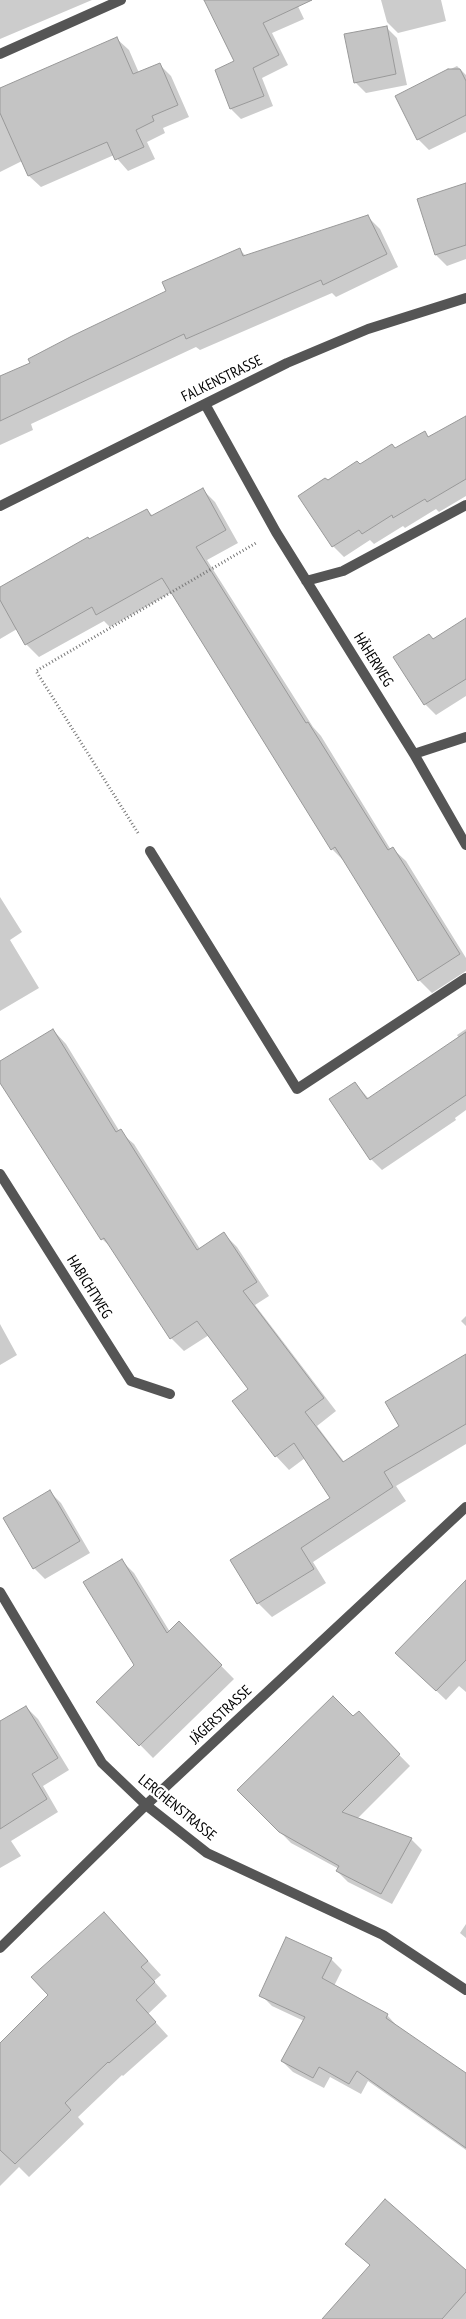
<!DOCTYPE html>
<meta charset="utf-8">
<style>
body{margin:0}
canvas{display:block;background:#fff}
</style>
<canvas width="466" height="2319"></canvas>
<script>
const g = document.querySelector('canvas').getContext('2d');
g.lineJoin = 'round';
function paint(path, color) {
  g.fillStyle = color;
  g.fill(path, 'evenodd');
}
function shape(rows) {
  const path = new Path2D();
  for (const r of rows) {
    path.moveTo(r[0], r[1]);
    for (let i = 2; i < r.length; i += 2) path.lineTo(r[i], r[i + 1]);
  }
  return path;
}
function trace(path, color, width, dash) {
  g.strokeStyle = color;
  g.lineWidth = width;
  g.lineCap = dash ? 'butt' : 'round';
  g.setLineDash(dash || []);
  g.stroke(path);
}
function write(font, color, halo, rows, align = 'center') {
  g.font = font + ' "PT Sans Narrow",sans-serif';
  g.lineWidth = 5;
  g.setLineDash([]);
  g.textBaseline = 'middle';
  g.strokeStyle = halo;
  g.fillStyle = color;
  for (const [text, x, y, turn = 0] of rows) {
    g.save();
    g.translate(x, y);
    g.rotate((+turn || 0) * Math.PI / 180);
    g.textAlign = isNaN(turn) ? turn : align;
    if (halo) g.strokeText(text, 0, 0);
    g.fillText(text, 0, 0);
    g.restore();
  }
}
const shadow = shape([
 [0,0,92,0,0,39],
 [211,0,295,0,304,19,272,33,288,65,262,78,273,106,241,119,231,109,216,71,236,62],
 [381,0,441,0,446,21,398,33,387,22],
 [386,27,397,38,407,85,366,93,355,82],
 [117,39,129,50,139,73,159,64,171,76,189,117,163,128,165,133,147,142,155,159,128,171,114,155,41,187,29,176,22,161,0,172,0,89],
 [457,66,466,75,466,132,429,150,418,139,396,96],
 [466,187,466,259,447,266,436,255,418,200],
 [368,217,380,229,398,267,336,297,332,293,200,350,196,347,31,424,33,430,0,445,0,377,31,363,167,292,240,250,246,256],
 [466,419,466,496,439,512,436,509,405,528,403,526,374,544,370,540,344,557,333,546,328,481,395,450,424,433,429,438],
 [203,490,215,502,238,543,207,560,313,727,321,736,391,850,393,849,406,861,466,958,466,971,432,993,419,980,345,862,332,849,172,592,110,627,104,621,39,657,26,644,17,629,0,639,0,588,147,510,153,516],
 [466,627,466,696,436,715,425,704,395,657],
 [0,897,22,932,10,940,39,988,0,1011],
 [466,1029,466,1110,455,1118,456,1120,382,1170,371,1159,355,1083,369,1099,459,1038,457,1035],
 [53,1030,66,1044,120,1132,134,1144,200,1249,224,1234,237,1247,269,1296,255,1305,336,1411,317,1426,345,1463,466,1384,466,1444,396,1486,406,1501,313,1562,326,1583,272,1617,258,1603,231,1560,331,1498,305,1458,289,1470,276,1456,234,1401,250,1389,209,1335,184,1351,171,1338,113,1249,102,1239,0,1080,0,1062],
 [466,1316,466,1326,461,1321],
 [0,1324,17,1355,0,1365],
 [50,1492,61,1503,90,1553,45,1579,34,1568],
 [121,1560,134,1573,170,1632,179,1623,234,1679,153,1758,98,1702,136,1665],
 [466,1582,466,1692,459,1686,446,1700,406,1662],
 [26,1707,38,1719,69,1770,43,1786,58,1812,11,1841,21,1856,0,1868,0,1723],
 [353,1718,369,1724,410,1766,357,1819,411,1839,422,1850,392,1904,348,1882,337,1871,339,1869,291,1843,239,1790],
 [466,1924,466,1938,460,1933],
 [117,1927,161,1975,154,1981,167,1996,148,2014,168,2036,123,2076,122,2075,78,2117,84,2124,29,2177,19,2167,0,2186,0,2045],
 [331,1959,342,1970,334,1986,387,2015,398,2027,466,2075,466,2150,368,2081,361,2094,330,2077,324,2088,293,2072,282,2061,304,2021,272,2006,261,1995],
 [347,2244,466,2273,466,2319,323,2319,371,2266]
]);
const building = shape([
 [204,0,312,0,263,23,279,55,253,68,264,96,230,109,215,70,234,61,204,0],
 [387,26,396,74,354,83,344,34,387,26],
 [117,37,133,74,160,63,178,105,152,116,154,121,136,130,144,147,115,160,107,142,28,176,0,113,0,88,117,37],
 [448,69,460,69,466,81,466,115,417,140,395,96,448,69],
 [466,183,466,245,435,255,417,199,466,183],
 [368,215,387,254,323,285,321,280,186,339,184,334,0,421,0,376,30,363,28,359,72,336,166,291,162,282,240,248,243,256,368,215],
 [466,416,466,479,427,502,425,499,393,518,392,515,362,534,359,530,332,547,298,496,325,478,328,480,357,461,360,464,392,444,395,448,425,431,428,437,466,416],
 [203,488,226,530,196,547,306,723,308,722,388,850,393,847,460,954,418,981,335,847,331,850,162,578,96,615,92,607,25,645,0,600,0,587,88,537,89,539,147,509,151,516,203,488],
 [466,618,466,679,424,705,393,657,429,634,433,639,466,618],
 [53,1029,116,1132,121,1129,197,1250,224,1232,257,1282,243,1291,324,1398,305,1412,343,1462,399,1426,385,1402,466,1354,466,1424,384,1472,393,1487,301,1548,314,1569,257,1604,230,1560,330,1498,294,1443,275,1457,232,1401,248,1389,197,1321,170,1339,104,1238,101,1240,0,1083,0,1061,53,1029],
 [466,1032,466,1095,370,1160,329,1099,355,1082,367,1099,466,1032],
 [50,1490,80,1541,33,1569,3,1518,50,1490],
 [122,1559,167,1633,179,1621,222,1665,139,1746,96,1702,134,1665,83,1582,122,1559],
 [466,1580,466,1660,436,1691,395,1653,466,1580],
 [333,1696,353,1716,359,1711,400,1754,342,1812,412,1838,381,1894,336,1871,339,1866,279,1832,237,1790,333,1696],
 [26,1706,58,1758,32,1774,47,1799,0,1829,0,1721,26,1706],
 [104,1912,148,1961,141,1967,155,1982,136,2000,156,2022,109,2063,108,2062,65,2103,71,2110,15,2164,0,2150,0,2043,48,1995,31,1977,104,1912],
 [286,1937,332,1958,322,1978,388,2014,386,2018,466,2073,466,2148,357,2071,349,2084,319,2067,313,2078,281,2061,305,2017,259,1996,286,1937],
 [385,2199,466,2270,466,2292,442,2319,322,2319,370,2265,345,2244,385,2199]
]);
const path = shape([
 [138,833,36,671,256,543]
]);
const service = shape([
 [150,851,297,1089,466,978]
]);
const minor = shape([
 [0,54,121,0],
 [205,404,276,532,414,754,466,845],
 [0,506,287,363,368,329,466,298],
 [306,581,343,571,466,505],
 [414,754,466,737],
 [0,1174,131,1381,170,1394],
 [0,1592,102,1763,146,1805,207,1853,383,1935,466,1990],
 [0,1948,146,1805,466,1507]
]);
const streetNames = [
 ["FALKENSTRASSE",222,379,-26],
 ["HÄHERWEG",373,660,58],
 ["HABICHTWEG",89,1287,58],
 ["JÄGERSTRASSE",221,1715,-43],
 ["LERCHENSTRASSE",177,1808,39]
];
paint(shadow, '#0003');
paint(building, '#c4c4c4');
trace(building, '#999', 1);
trace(path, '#777', 3, [1, 2.5]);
trace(service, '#555', 10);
trace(minor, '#555', 10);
write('15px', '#000', '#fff', streetNames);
</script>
